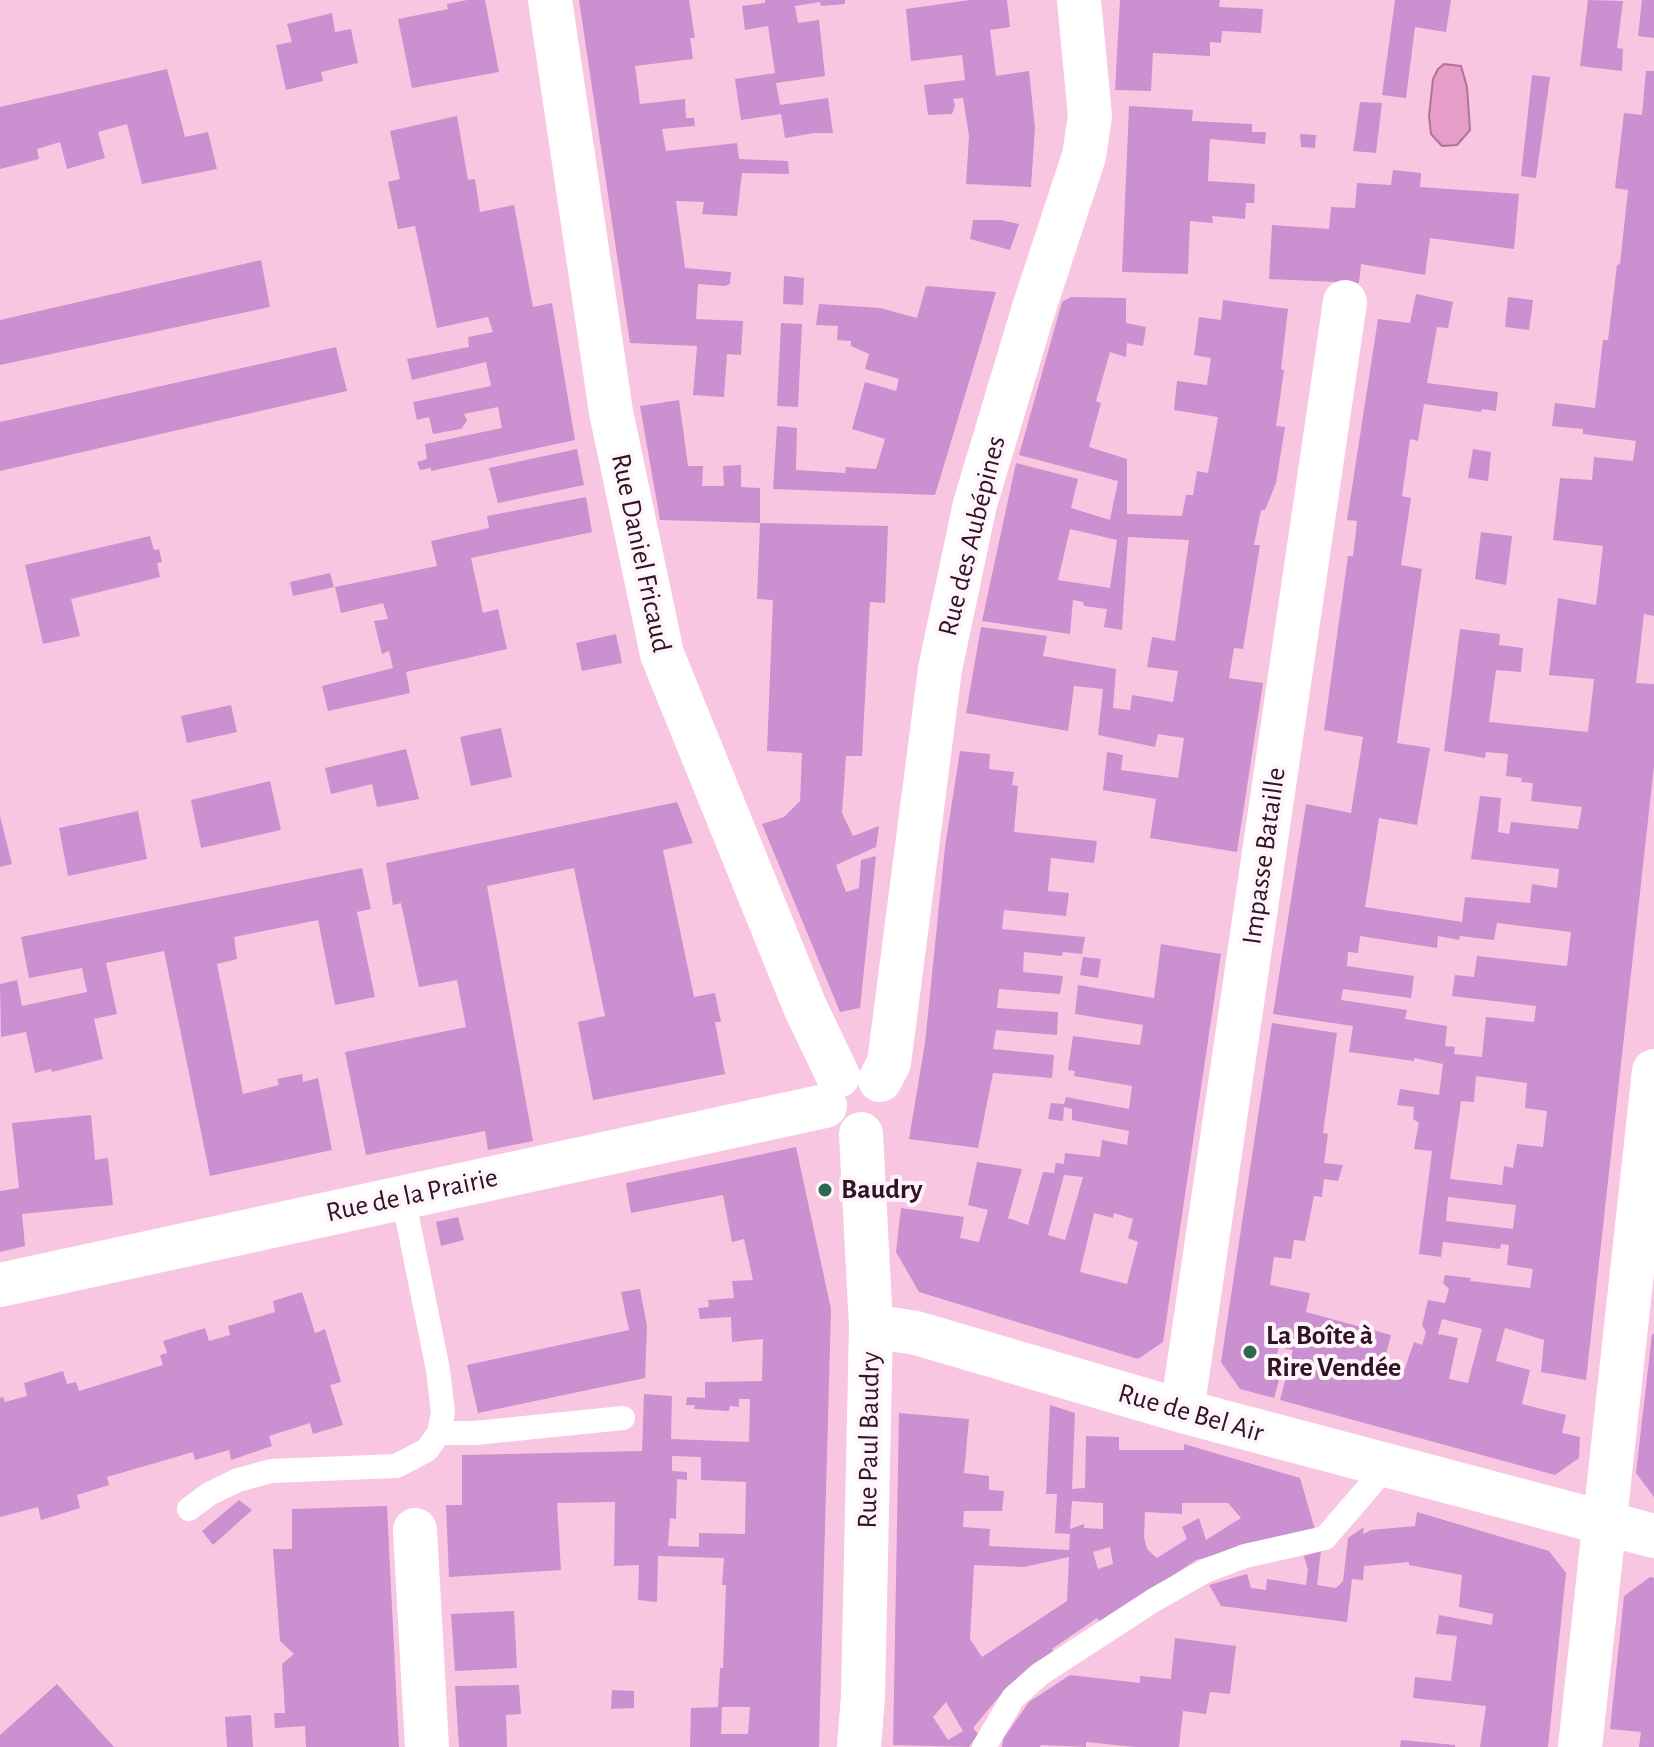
<!DOCTYPE html>
<meta charset="utf-8">
<style>
body{margin:0}
canvas{display:block;background:#f8c6e1}
</style>
<canvas width="1654" height="1747"></canvas>
<script>
const g = document.querySelector('canvas').getContext('2d');
g.lineJoin = 'round';
function paint(path, color) {
  g.fillStyle = color;
  g.fill(path, 'evenodd');
}
function shape(rows) {
  const path = new Path2D();
  for (const r of rows) {
    path.moveTo(r[0], r[1]);
    for (let i = 2; i < r.length; i += 2) path.lineTo(r[i], r[i + 1]);
  }
  return path;
}
function trace(path, color, width, dash) {
  g.strokeStyle = color;
  g.lineWidth = width;
  g.lineCap = dash ? 'butt' : 'round';
  g.setLineDash(dash || []);
  g.stroke(path);
}
function write(font, color, halo, rows, align = 'center') {
  g.font = font + ' "Alegreya Sans",sans-serif';
  g.lineWidth = 8;
  g.setLineDash([]);
  g.textBaseline = 'middle';
  g.strokeStyle = halo;
  g.fillStyle = color;
  for (const [text, x, y, turn = 0] of rows) {
    g.save();
    g.translate(x, y);
    g.rotate((+turn || 0) * Math.PI / 180);
    g.textAlign = isNaN(turn) ? turn : align;
    if (halo) g.strokeText(text, 0, 0);
    g.fillText(text, 0, 0);
    g.restore();
  }
}
const water = shape([
 [1444,64,1461,66,1467,87,1470,130,1457,145,1442,146,1431,134,1429,116,1433,79,1438,69,1444,64]
]);
const building = shape([
 [467,0,485,0,499,72,412,88,398,19,448,9,447,4],
 [579,0,689,0,695,38,690,38,693,59,635,66,640,104,685,99,686,118,694,118,695,126,662,129,666,151,737,143,739,159,788,161,789,174,742,173,737,216,702,214,704,202,676,201,685,268,731,272,730,284,725,286,698,284,696,319,743,321,741,355,727,354,724,397,693,395,697,346,630,343],
 [765,0,845,0,845,4,821,6,820,2,795,6,798,23,819,20,825,76,776,83,780,105,828,98,833,133,814,133,785,138,781,114,741,120,735,79,775,73,768,26,745,30,742,6,765,3],
 [970,0,1007,0,1010,27,990,30,993,52,996,76,1029,71,1035,128,1031,187,966,184,969,136,963,98,953,99,955,105,952,114,928,115,924,85,965,80,962,55,911,61,906,9],
 [1120,0,1220,0,1219,7,1263,9,1261,33,1222,31,1221,43,1210,42,1210,56,1153,53,1151,91,1115,90],
 [1395,0,1451,0,1446,32,1415,27,1406,98,1382,95],
 [1588,0,1623,1,1617,48,1623,49,1622,71,1580,66],
 [1642,0,1654,0,1654,38,1638,36],
 [332,13,335,32,351,29,358,63,321,72,323,81,286,90,276,45,292,42,287,24],
 [167,69,185,137,208,132,217,169,142,184,127,124,98,132,105,158,67,169,60,142,37,149,39,159,0,169,0,107],
 [1646,71,1654,71,1654,616,1644,614,1636,683,1654,684,1654,766,1586,1380,1541,1372,1544,1340,1505,1328,1496,1361,1530,1370,1522,1404,1566,1415,1562,1433,1580,1437,1579,1458,1555,1475,1280,1400,1293,1350,1285,1349,1287,1342,1280,1341,1277,1355,1286,1356,1274,1398,1240,1389,1221,1362,1272,1023,1337,1033,1323,1133,1328,1134,1324,1163,1343,1165,1338,1181,1324,1179,1322,1197,1314,1196,1305,1241,1294,1240,1291,1259,1274,1257,1270,1285,1310,1293,1306,1312,1391,1335,1384,1362,1405,1368,1414,1342,1422,1345,1426,1332,1422,1325,1428,1300,1445,1303,1449,1289,1443,1283,1445,1275,1471,1278,1470,1281,1530,1288,1533,1269,1507,1265,1509,1245,1501,1244,1500,1249,1443,1242,1441,1257,1419,1254,1432,1151,1414,1149,1419,1123,1413,1119,1414,1107,1397,1105,1400,1089,1439,1095,1443,1064,1414,1058,1414,1061,1349,1052,1353,1026,1273,1014,1306,804,1351,813,1363,737,1324,730,1348,556,1353,556,1357,521,1347,520,1378,319,1410,323,1416,294,1453,302,1448,328,1437,327,1427,383,1498,392,1496,411,1482,409,1481,412,1424,404,1418,441,1410,439,1402,496,1411,498,1401,565,1422,569,1397,743,1430,748,1417,825,1379,818,1365,907,1462,922,1465,897,1530,903,1532,884,1557,888,1559,869,1471,859,1480,796,1501,798,1498,832,1509,834,1511,822,1578,829,1582,807,1531,801,1533,783,1521,782,1522,778,1506,776,1508,754,1486,752,1485,758,1444,751,1460,629,1500,634,1499,645,1523,648,1521,672,1496,670,1489,722,1588,732,1594,679,1549,675,1558,598,1596,605,1603,546,1553,540,1560,478,1592,480,1594,457,1633,461,1636,441,1583,434,1583,429,1552,426,1555,403,1595,408,1603,340,1608,340,1617,265,1620,264,1628,190,1615,188,1624,113,1642,115],
 [1497,923,1571,932,1567,966,1477,956,1474,977,1455,975,1452,996,1536,1006,1534,1022,1486,1017,1482,1057,1454,1054,1455,1047,1445,1046,1447,1026,1405,1019,1407,1010,1341,1000,1343,989,1411,998,1414,976,1347,966,1348,952,1358,953,1360,936,1437,948,1438,936,1459,940,1460,936,1494,940],
 [1476,1076,1527,1083,1525,1108,1547,1111,1543,1147,1517,1144,1513,1168,1504,1166,1502,1185,1450,1179,1461,1101,1474,1102],
 [1448,1197,1516,1205,1513,1229,1446,1221],
 [1442,1319,1482,1329,1468,1383,1449,1379,1458,1338,1438,1334],
 [1532,75,1550,77,1536,178,1521,176],
 [1360,102,1382,103,1376,153,1353,151],
 [1129,106,1193,110,1192,121,1252,124,1252,132,1266,132,1265,144,1210,139,1208,181,1255,184,1254,203,1246,203,1245,219,1212,216,1213,223,1190,221,1188,274,1122,272],
 [457,116,468,180,475,179,480,212,514,205,533,307,552,303,575,440,431,471,431,468,420,470,417,462,427,459,425,444,502,428,498,407,464,414,467,421,461,429,433,434,429,417,417,420,413,402,491,386,486,362,412,380,407,359,469,347,468,337,493,332,488,317,437,328,415,226,398,229,388,182,400,179,390,131],
 [1300,134,1316,135,1315,148,1301,147],
 [1393,170,1421,173,1420,187,1519,194,1514,249,1430,238,1425,275,1361,264,1359,283,1269,279,1272,225,1329,229,1331,207,1355,208,1357,183,1391,185],
 [973,220,1001,220,1019,224,1010,250,970,239],
 [261,260,270,307,0,365,0,320],
 [784,276,804,278,803,305,783,304],
 [926,286,996,292,935,495,773,489,777,426,797,428,796,470,845,473,846,467,876,469,885,439,852,429,865,382,896,391,899,379,865,369,869,354,851,346,851,341,837,340,838,326,816,325,819,304,880,308,917,318],
 [1071,297,1126,298,1126,323,1146,327,1143,346,1127,343,1126,357,1110,352,1096,401,1101,403,1089,447,1127,459,1127,514,1182,516,1186,495,1193,495,1197,471,1208,473,1218,417,1174,410,1177,381,1207,385,1211,358,1194,355,1199,317,1221,320,1223,300,1288,309,1281,369,1284,370,1276,426,1285,427,1276,483,1265,510,1261,510,1254,545,1260,545,1243,649,1234,648,1229,678,1263,683,1237,852,1150,838,1156,799,1103,790,1107,752,1123,755,1121,770,1178,778,1184,738,1158,734,1155,747,1098,735,1103,689,1074,686,1068,731,966,713,981,627,1047,636,1043,656,1116,669,1113,708,1130,710,1132,695,1173,702,1178,671,1147,667,1152,637,1175,641,1189,540,1128,537,1122,630,1104,627,1107,609,1084,606,1083,602,1073,600,1070,634,982,621,1016,463,1078,479,1071,508,1110,520,1118,481,1019,455,1062,302],
 [1070,529,1117,540,1110,588,1058,580],
 [1508,297,1533,300,1529,330,1505,327],
 [781,323,802,324,798,407,777,406],
 [336,347,347,391,0,471,0,422],
 [679,400,688,466,703,466,702,486,724,486,723,466,741,465,741,487,760,488,760,523,888,526,885,603,870,602,862,756,846,756,842,813,853,836,879,826,876,847,836,865,846,892,859,888,861,860,876,856,860,1008,840,1012,762,824,784,817,800,801,802,753,767,751,773,600,757,599,760,523,660,520,640,406],
 [577,449,584,485,498,503,489,468],
 [1473,449,1491,452,1488,481,1468,478],
 [586,497,592,532,471,558,483,613,498,609,507,649,406,672,410,693,328,711,322,686,393,668,389,651,382,654,374,621,388,619,383,603,341,613,335,587,437,566,431,541,489,528,487,516],
 [1481,532,1512,536,1506,585,1475,579],
 [150,536,154,550,159,549,162,562,157,563,160,577,71,599,80,636,43,644,25,565],
 [330,573,334,587,293,596,290,582],
 [616,634,622,663,582,671,576,643],
 [231,705,237,732,187,743,181,716],
 [501,728,512,777,471,786,460,737],
 [406,749,419,799,377,807,372,784,331,794,325,768],
 [960,751,990,754,989,769,1014,772,1012,785,1018,786,1014,832,1097,841,1094,863,1051,858,1048,891,1069,893,1066,916,1004,910,1002,929,1085,937,1082,954,1063,952,1062,956,1024,952,1023,972,1063,976,1060,994,999,989,997,1008,1058,1012,1057,1035,996,1030,993,1049,1054,1055,1052,1078,993,1073,978,1148,909,1139,925,1043,945,847],
 [270,781,281,830,201,848,191,800],
 [677,802,693,843,663,850,694,997,715,993,721,1022,715,1022,725,1074,593,1100,578,1022,605,1016,574,868,487,886,533,1141,488,1150,485,1131,366,1155,345,1052,466,1027,457,980,419,987,401,903,393,905,386,863],
 [138,811,147,859,68,876,59,828],
 [0,816,12,864,0,867],
 [362,868,371,909,357,912,375,997,335,1005,318,920,234,937,237,959,217,964,243,1094,279,1085,277,1079,302,1074,303,1082,318,1078,332,1150,210,1176,164,951,106,963,117,1014,94,1019,103,1059,52,1072,51,1069,35,1073,26,1032,1,1037,0,984,17,980,22,1006,87,992,82,968,29,978,21,937],
 [1161,944,1221,954,1163,1342,1138,1359,919,1292,896,1252,901,1208,964,1217,960,1238,979,1242,988,1210,968,1205,977,1162,1022,1169,1008,1218,1028,1225,1043,1172,1054,1173,1056,1163,1064,1164,1065,1153,1100,1157,1102,1140,1127,1145,1129,1131,1072,1120,1072,1109,1064,1107,1063,1121,1048,1119,1051,1103,1064,1104,1066,1097,1129,1109,1132,1086,1074,1076,1075,1071,1068,1070,1073,1036,1140,1045,1143,1025,1075,1014,1078,985,1154,998],
 [1064,1175,1083,1177,1065,1240,1048,1235],
 [1094,1213,1113,1218,1114,1213,1133,1219,1128,1238,1138,1242,1127,1284,1080,1272],
 [1083,957,1101,959,1098,978,1080,975],
 [91,1115,95,1160,108,1158,113,1205,22,1214,25,1246,0,1252,0,1191,19,1188,12,1123],
 [796,1147,831,1309,819,1747,690,1747,691,1708,718,1707,720,1668,723,1668,726,1585,722,1585,724,1558,658,1556,657,1602,638,1600,639,1565,614,1566,615,1502,557,1503,561,1570,449,1577,446,1505,462,1505,462,1455,642,1451,644,1394,672,1396,671,1439,749,1442,750,1399,739,1399,739,1407,730,1406,729,1411,694,1409,695,1405,686,1405,687,1397,705,1398,705,1382,762,1381,763,1339,732,1342,731,1317,700,1319,698,1308,709,1307,708,1300,734,1298,732,1281,753,1280,744,1239,732,1242,723,1195,631,1213,626,1183],
 [672,1456,701,1457,701,1480,746,1482,745,1534,699,1533,699,1547,668,1546,670,1518,676,1519,677,1479,687,1480,687,1472,672,1471],
 [722,1707,750,1707,748,1734,721,1734],
 [458,1217,464,1240,441,1246,436,1222],
 [640,1289,647,1326,645,1378,478,1413,467,1365,629,1330,621,1292],
 [302,1292,315,1333,325,1329,341,1382,330,1385,343,1425,313,1434,310,1423,269,1436,272,1446,231,1460,229,1450,195,1460,193,1452,107,1477,109,1485,77,1495,80,1508,41,1520,38,1507,0,1517,0,1398,3,1397,5,1402,27,1396,24,1383,63,1371,67,1384,76,1382,79,1391,163,1365,160,1355,167,1353,163,1341,205,1328,209,1341,230,1335,228,1326,275,1312,273,1301],
 [1652,1334,1654,1334,1654,1497,1636,1473],
 [1050,1405,1075,1413,1072,1489,1085,1488,1086,1436,1119,1437,1119,1450,1184,1450,1184,1444,1300,1478,1315,1530,1196,1560,1101,1623,1097,1618,1052,1649,1055,1654,1008,1686,973,1728,978,1734,969,1747,893,1745,899,1413,969,1419,964,1473,989,1476,989,1490,1004,1491,1002,1511,964,1511,963,1527,990,1529,989,1546,1069,1550,1070,1534,1055,1533,1057,1494,1046,1494],
 [1072,1501,1103,1503,1103,1529,1084,1528,1084,1524,1070,1529],
 [1182,1503,1228,1503,1241,1518,1206,1540,1199,1518,1182,1527,1187,1539,1157,1558,1147,1549,1144,1537,1145,1512,1182,1514],
 [1110,1547,1113,1564,1098,1569,1093,1552],
 [1069,1557,1067,1601,982,1657,970,1639,974,1565,1024,1567],
 [946,1702,963,1731,948,1740,933,1717],
 [239,1500,252,1510,213,1545,202,1531],
 [387,1506,399,1747,306,1747,305,1726,275,1728,274,1713,285,1713,282,1664,294,1654,280,1641,273,1549,292,1549,292,1509],
 [1417,1512,1549,1551,1566,1573,1548,1747,1480,1747,1486,1706,1413,1698,1415,1677,1451,1681,1457,1636,1436,1634,1439,1615,1492,1625,1493,1614,1459,1607,1462,1575,1409,1565,1409,1562,1364,1566,1363,1580,1352,1579,1347,1622,1221,1606,1209,1585,1247,1574,1251,1588,1266,1590,1267,1579,1306,1585,1308,1570,1304,1556,1321,1551,1317,1585,1336,1588,1343,1581,1348,1538,1364,1527,1363,1534,1371,1530,1415,1526],
 [1650,1577,1654,1578,1654,1747,1639,1747,1641,1732,1610,1729,1624,1596],
 [514,1611,517,1668,455,1671,451,1614],
 [1175,1638,1236,1646,1230,1694,1210,1692,1206,1714,1183,1711,1179,1747,1135,1747,1086,1742,1086,1747,1041,1745,1040,1747,1002,1747,1003,1739,1029,1702,1070,1675,1140,1683,1140,1676,1171,1679],
 [57,1684,114,1747,0,1747,0,1735],
 [519,1685,521,1714,506,1715,507,1747,459,1747,455,1686],
 [612,1690,634,1691,634,1708,611,1709],
 [251,1715,253,1747,227,1747,225,1717],
 [1401,1740,1455,1745,1455,1747,1400,1747]
]);
const service = shape([
 [439,1433,475,1433,623,1418],
 [189,1509,209,1494,238,1480,271,1471,396,1466,427,1450,439,1433,443,1413,438,1370,403,1197],
 [984,1747,1013,1698,1040,1674,1154,1600,1205,1571,1245,1556,1325,1538,1375,1480,1378,1464]
]);
const minor = shape([
 [550,0,611,412,662,654,805,1007,838,1076],
 [880,1080,889,1063,940,669,975,504,1033,311,1084,156,1090,116,1079,0],
 [0,1285,825,1106],
 [871,1326,916,1333,1182,1411,1654,1536],
 [1182,1411,1345,302],
 [415,1530,427,1747],
 [859,1747,863,1696,871,1326,861,1134],
 [1580,1747,1654,1071]
]);
const markers = [
 [825,1190,8,"#2e6850"],
 [1250,1352,8,"#2e6850"]
];
const streetNames = [
 ["Rue des Aubépines",972,536,-76],
 ["Rue Daniel Fricaud",641,553,78],
 ["Impasse Bataille",1264,856,-82],
 ["Rue de la Prairie",412,1195,-12],
 ["Rue de Bel Air",1191,1413,16],
 ["Rue Paul Baudry",869,1440,-89]
];
const poiNames = [
 ["Baudry",841,1190],
 ["La Boîte à",1266,1336],
 ["Rire Vendée",1266,1368]
];
paint(water, '#e69dc7');
trace(water, '#b07496', 2);
paint(building, '#cb90cf');
trace(service, '#fff', 24);
trace(minor, '#fff', 44);
for (const [x, y, r, color] of markers) {
  const dot = new Path2D();
  dot.arc(x, y, r, 0, 2 * Math.PI);
  g.fillStyle = color;
  g.fill(dot);
  trace(dot, '#fef5fa', 3);
}
write('28px', '#311325', '#fef5fa', streetNames);
write('bold 28px', '#311325', '#fef5fa', poiNames, 'left');
</script>
